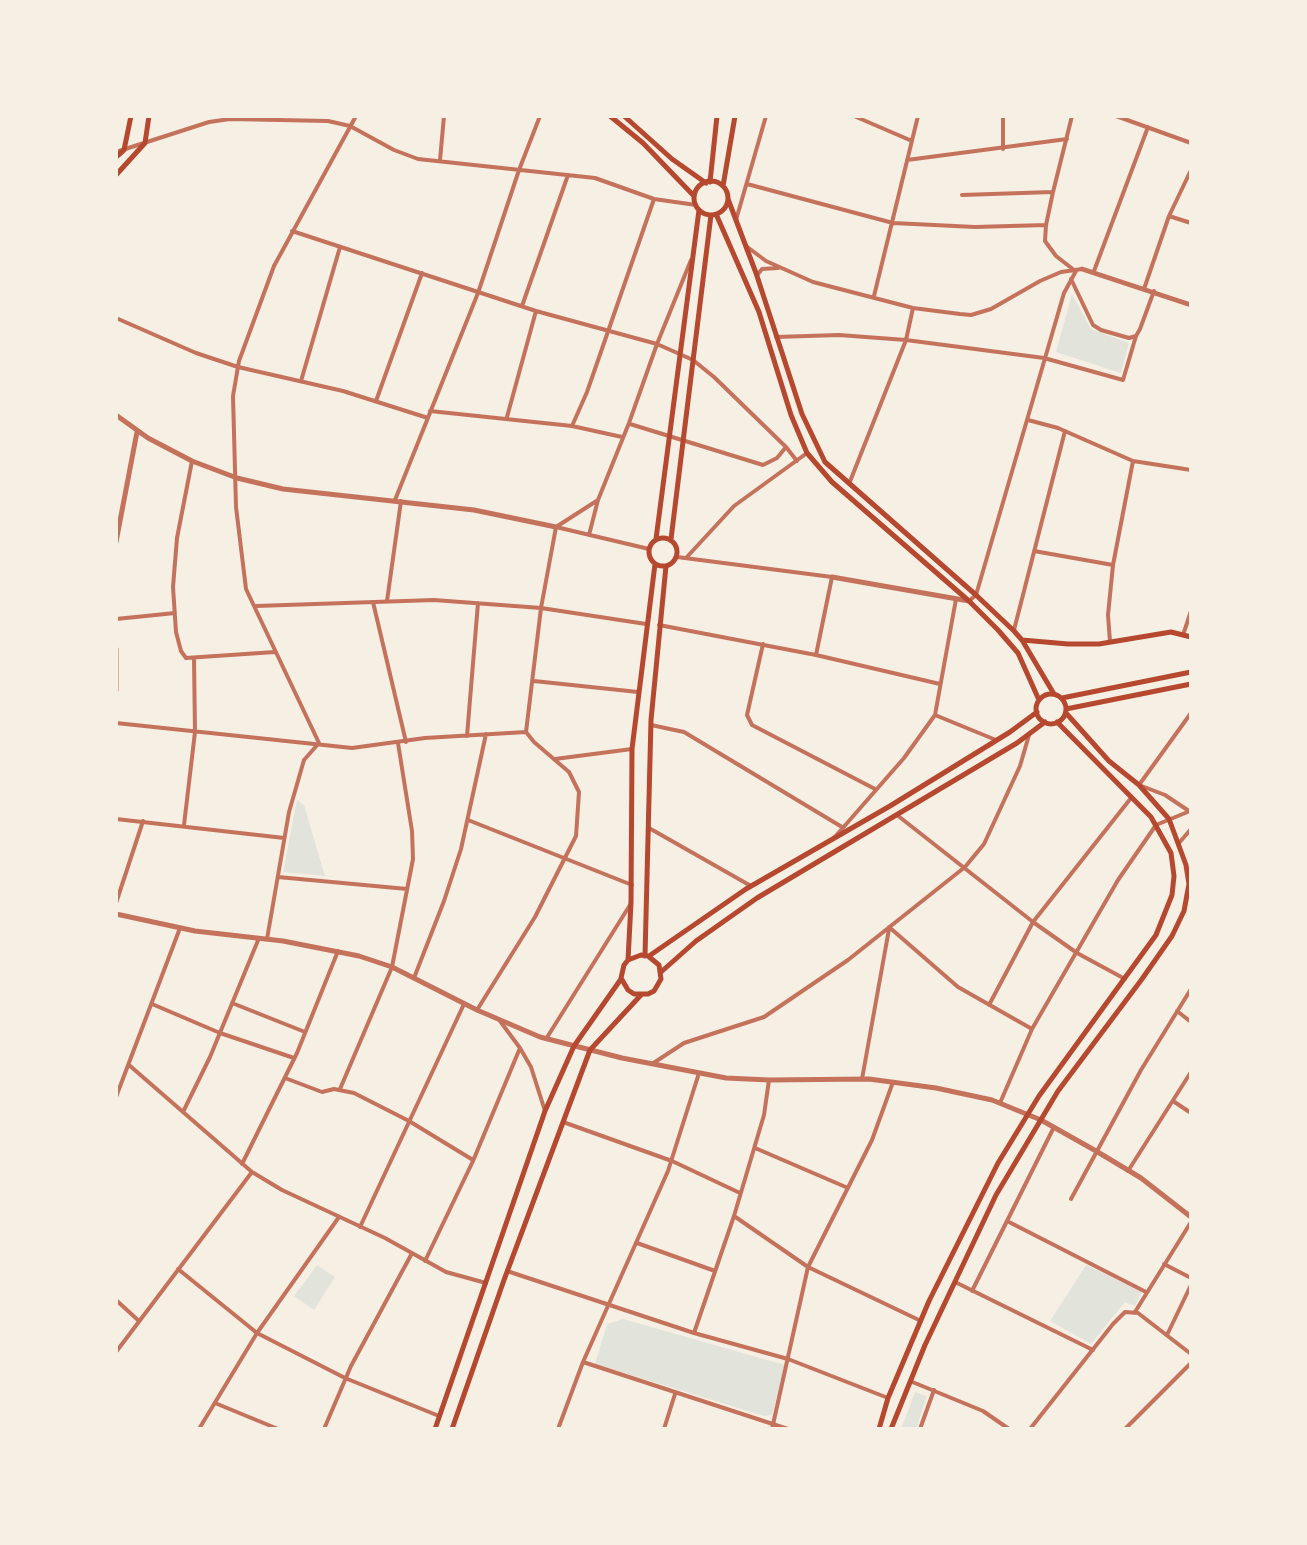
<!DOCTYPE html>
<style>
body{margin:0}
#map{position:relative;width:1307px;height:1545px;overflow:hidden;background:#f6efe4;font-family:"Source Sans 3",sans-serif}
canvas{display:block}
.frame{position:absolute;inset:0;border:118px solid #f6efe4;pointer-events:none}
</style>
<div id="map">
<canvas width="1307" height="1545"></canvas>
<div class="frame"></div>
</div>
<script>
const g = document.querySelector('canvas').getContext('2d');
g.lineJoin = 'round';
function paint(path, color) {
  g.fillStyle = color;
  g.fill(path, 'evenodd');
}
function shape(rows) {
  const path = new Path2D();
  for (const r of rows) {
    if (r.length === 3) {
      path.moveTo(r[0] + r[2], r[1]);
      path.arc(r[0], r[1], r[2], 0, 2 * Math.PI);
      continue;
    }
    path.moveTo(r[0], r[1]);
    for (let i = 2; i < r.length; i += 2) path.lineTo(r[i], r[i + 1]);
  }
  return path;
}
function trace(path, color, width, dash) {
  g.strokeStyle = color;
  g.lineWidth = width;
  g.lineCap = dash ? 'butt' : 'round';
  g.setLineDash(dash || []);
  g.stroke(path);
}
const green = shape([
 [1072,294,1091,329,1129,343,1121,373,1056,352],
 [297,800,304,805,325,876,283,872],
 [317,1265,335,1277,314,1310,294,1296],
 [1086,1265,1142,1291,1135,1306,1125,1302,1091,1344,1050,1321],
 [623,1319,785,1365,772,1415,764,1416,595,1364,607,1324],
 [915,1392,927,1396,916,1429,901,1429]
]);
const minor = shape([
 [854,116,912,141],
 [1003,116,1003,149],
 [1072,116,1053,192,1046,225,1045,241,1056,256,1074,270],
 [1116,116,1191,143],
 [116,152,209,122,230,119,328,121,350,126,394,150,418,159,595,178,654,199,696,205],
 [440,160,444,116],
 [907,160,1067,139],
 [747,184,893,223,975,227,1046,225],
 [962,195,1052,192],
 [1169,216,1191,223],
 [736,220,766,116],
 [292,231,536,311,657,344,691,260],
 [746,246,766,261,813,282,913,308,960,314,971,315,991,309,1040,281,1061,272,1082,269],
 [1094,271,1148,127],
 [758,274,762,269,778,268],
 [1071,279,1093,325,1101,330,1129,338,1136,336,1140,329,1154,291],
 [1144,289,1169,216,1191,170],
 [874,296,918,116],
 [522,306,568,175],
 [116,318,196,353,238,367,343,391,428,418],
 [776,337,839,335,906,340,1044,358,1123,380,1136,336],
 [301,381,340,247],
 [376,401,422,273],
 [430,411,572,426,622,437],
 [507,417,536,311],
 [1028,420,1058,428,1133,461,1191,470],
 [630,424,763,465,777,458,786,447],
 [572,426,587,392,654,199],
 [192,461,177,538,173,587,176,632,181,651,186,658,275,652],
 [849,484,906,340,913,308],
 [395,500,478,293,519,170,540,116],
 [556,527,649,549],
 [589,535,598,500,629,423,657,344,693,360,714,377,786,447,797,461],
 [1034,551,1113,565,1108,615,1110,642],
 [677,557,832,577,816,655],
 [686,558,734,506,807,453],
 [1113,565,1133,461],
 [387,601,401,501],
 [969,601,976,595,1064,293,1076,271],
 [373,602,406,742],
 [256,606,434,600,541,608,646,624],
 [116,619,175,613],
 [659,625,816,655,940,684],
 [1014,630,1065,431],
 [1183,635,1191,611],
 [763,644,747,715,752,725,875,789],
 [534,681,638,692],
 [935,715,996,740],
 [116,723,352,748,425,738,526,732],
 [651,725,684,732,842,827],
 [467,736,478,603],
 [555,759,632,749],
 [1189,811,1165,795,1139,785,1191,713],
 [897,815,1033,922,1077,953,1125,979],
 [116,819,284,838],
 [468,820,632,885],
 [184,825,195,732,194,658],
 [649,828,751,886],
 [834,838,904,758,935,715,956,599],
 [1179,843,1191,829],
 [278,877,407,889],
 [116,903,143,821],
 [889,927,958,987,1032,1029],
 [267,939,289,812,304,760,319,743,246,589,236,507,233,396,239,361,274,266,356,116],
 [414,978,444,901,461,849,486,734],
 [232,1003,305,1032],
 [152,1004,220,1033,294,1058],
 [989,1005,1033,922,1131,798],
 [477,1010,535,917,576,836,579,792,569,772,534,742,526,732,541,608,556,527,598,500],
 [1177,1011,1191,1022],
 [500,1021,520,1048,531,1067,545,1111],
 [546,1039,630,905],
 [652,1064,684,1043,764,1017,848,960,965,867,984,844,1020,766,1029,735],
 [129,1065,252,1172,282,1190,385,1238,446,1272,486,1283],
 [285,1078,322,1092,334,1089,354,1093,409,1121,473,1160],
 [862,1079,889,929],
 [340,1089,392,967,413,859,412,831,398,743],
 [116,1097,180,928],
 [1173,1101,1191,1113],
 [1000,1103,1032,1029,1118,880,1156,825,1190,811],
 [183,1112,210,1057,259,938],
 [563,1122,672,1161,740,1193],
 [755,1148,848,1188],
 [242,1164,297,1053,338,951],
 [1128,1171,1191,1072],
 [1071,1199,1141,1070,1191,989],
 [734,1216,808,1267,921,1321],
 [1007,1221,1146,1292],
 [360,1227,464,1004],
 [637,1243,715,1271],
 [425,1261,473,1161,520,1048],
 [1164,1264,1191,1278],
 [178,1269,257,1333,345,1378,439,1416],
 [507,1271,694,1333,788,1359,888,1398],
 [955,1282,1093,1350],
 [972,1291,1054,1127],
 [116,1300,139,1321],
 [1135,1312,1191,1222],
 [694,1333,734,1216,764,1115,769,1080],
 [1167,1335,1191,1285],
 [116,1352,252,1172],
 [583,1362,788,1429],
 [910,1381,983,1411,1009,1429],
 [215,1403,278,1429],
 [199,1429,257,1333,339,1217],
 [324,1429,351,1366,411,1255],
 [558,1429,583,1362,668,1171,699,1073],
 [664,1429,675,1394],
 [772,1429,808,1267,872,1140,893,1082],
 [920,1429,934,1390],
 [1030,1429,1113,1324,1125,1312,1138,1313,1191,1354],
 [1125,1429,1191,1363]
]);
const tertiary = shape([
 [1082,269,1191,305],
 [116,415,148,438,192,461,237,478,283,489,474,510,556,527],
 [116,542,137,432],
 [832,577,969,601],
 [116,649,116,690],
 [116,914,195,931,283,941,359,956,392,967,477,1010,540,1037,622,1058,726,1078,769,1080,869,1079,936,1088,992,1100,1041,1120,1096,1151,1141,1178,1191,1217]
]);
const secondary = shape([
 [610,116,643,143,694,196],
 [624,116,672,159,706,183],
 [116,157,124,150,131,116],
 [116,175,145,143,149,116],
 [711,198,17],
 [710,182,717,116],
 [723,186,735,116],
 [728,199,756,273,802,414,825,462,976,595,1014,631,1022,640,1054,694],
 [716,214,759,312,791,415,807,453,832,482,969,601,998,630,1018,653,1039,700],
 [663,552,14],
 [656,539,699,210],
 [671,539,711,215],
 [1022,640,1068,644,1099,644,1171,632,1191,637],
 [1051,709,15],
 [1062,698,1191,672],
 [1066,709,1191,684],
 [645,956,651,720,666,566],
 [649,956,746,889,890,806,1010,732,1037,712],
 [628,960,641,955,648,956,659,965,661,979,654,991,648,994,634,994,628,990,621,978,624,965,628,960,631,903,632,749,655,564],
 [661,972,696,941,757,898,1017,743,1045,722],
 [435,1429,545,1111,574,1046,621,979],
 [452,1429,504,1280,590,1050,641,995],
 [879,1429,888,1398,929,1301,998,1163,1039,1096,1156,935,1172,895,1174,876,1171,853,1151,817,1057,722],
 [891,1429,925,1345,996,1195,1058,1091,1142,979,1172,936,1184,911,1189,884,1186,865,1169,819,1139,785,1109,761,1066,713]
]);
paint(green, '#e2e4dc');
trace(minor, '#c5725c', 4);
trace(tertiary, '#c5725c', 5);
trace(secondary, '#b5482f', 5);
</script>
